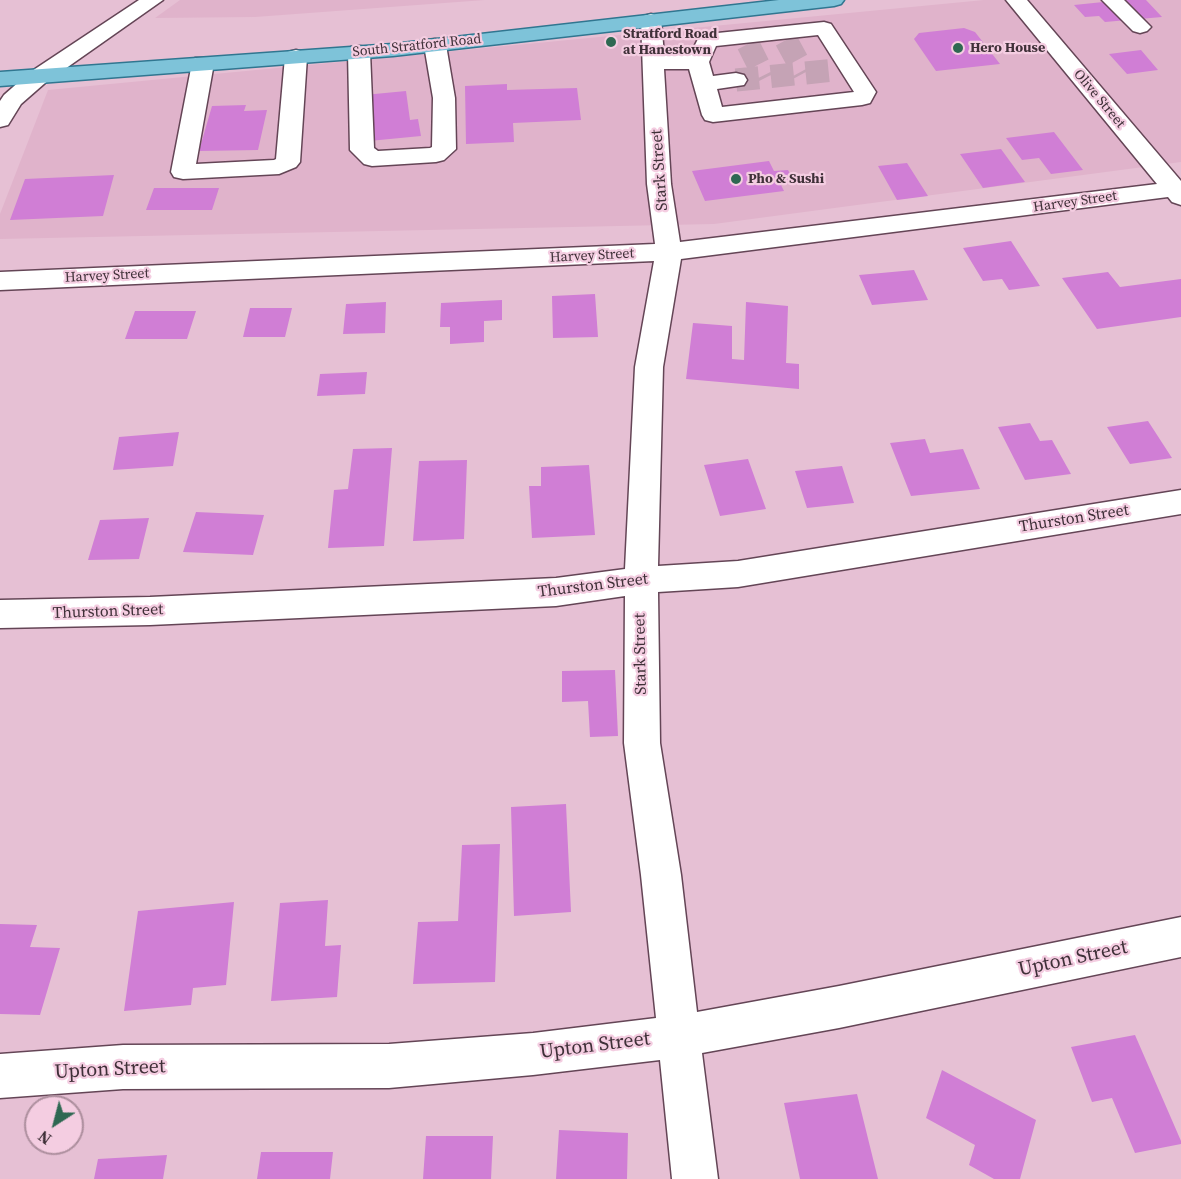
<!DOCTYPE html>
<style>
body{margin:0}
#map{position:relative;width:1181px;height:1179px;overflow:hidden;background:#e6c0d4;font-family:"Source Serif 4",serif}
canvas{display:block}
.north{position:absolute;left:24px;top:1095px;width:60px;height:60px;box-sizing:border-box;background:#f4cde1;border:2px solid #ac8e9d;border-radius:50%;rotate:216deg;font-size:16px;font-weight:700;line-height:24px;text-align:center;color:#3f3038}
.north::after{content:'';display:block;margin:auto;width:21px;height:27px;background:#2e6852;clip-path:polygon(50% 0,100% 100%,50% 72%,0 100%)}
</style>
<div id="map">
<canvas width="1181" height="1179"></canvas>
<div class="north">N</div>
</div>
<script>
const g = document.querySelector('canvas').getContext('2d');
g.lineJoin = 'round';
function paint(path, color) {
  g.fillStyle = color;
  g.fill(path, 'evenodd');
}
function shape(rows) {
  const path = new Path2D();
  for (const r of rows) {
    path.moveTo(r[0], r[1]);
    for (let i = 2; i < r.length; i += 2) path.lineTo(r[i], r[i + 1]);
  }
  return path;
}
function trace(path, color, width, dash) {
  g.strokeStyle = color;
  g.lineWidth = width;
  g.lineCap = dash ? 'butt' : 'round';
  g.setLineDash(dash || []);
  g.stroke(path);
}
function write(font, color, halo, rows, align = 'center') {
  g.font = font + ' "Source Serif 4",serif';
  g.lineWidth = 4.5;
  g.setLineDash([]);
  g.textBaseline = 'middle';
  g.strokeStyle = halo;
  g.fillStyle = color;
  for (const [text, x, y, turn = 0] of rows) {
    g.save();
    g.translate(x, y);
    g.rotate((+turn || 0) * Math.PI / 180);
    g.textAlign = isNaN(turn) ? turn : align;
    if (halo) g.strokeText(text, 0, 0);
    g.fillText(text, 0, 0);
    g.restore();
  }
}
const built = shape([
 [180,0,485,0,255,17,155,18],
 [984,0,1181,0,1181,162,714,224,0,239,0,214,48,90]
]);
const building = shape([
 [1123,0,1146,0,1162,17,1105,22,1099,16,1085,17,1074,5],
 [964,28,975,32,1000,64,936,71,914,39,919,33],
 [1141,50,1158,70,1127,74,1109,54],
 [507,84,507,90,577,88,581,120,513,123,514,142,466,144,465,86],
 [406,91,410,120,418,119,421,136,369,141,364,95],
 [246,105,244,111,267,110,258,150,199,151,212,106],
 [1054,132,1083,170,1051,174,1039,158,1022,160,1006,138],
 [1001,149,1025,182,983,188,960,154],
 [769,161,774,171,788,170,795,183,781,185,784,191,705,201,692,171],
 [907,163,928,196,897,200,878,166],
 [114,175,103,216,10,220,25,179],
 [154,188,219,188,212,210,146,210],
 [1011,241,1040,286,1009,290,1002,279,983,281,963,248],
 [914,270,928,300,872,305,859,275],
 [1108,272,1120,287,1181,279,1181,317,1097,329,1062,278],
 [595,294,598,337,553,338,552,296],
 [502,300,502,320,484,321,484,342,450,344,450,327,440,327,441,303],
 [386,302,385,333,343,334,346,304],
 [746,302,788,306,786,363,799,364,799,389,686,379,693,323,732,326,732,359,744,360],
 [250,308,292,308,285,337,243,337],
 [135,311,196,311,187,339,125,339],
 [367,372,365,394,317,396,320,374],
 [1148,421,1172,458,1130,464,1107,427],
 [1030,423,1040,441,1052,440,1071,474,1025,480,998,427],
 [179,432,173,466,113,470,119,437],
 [925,439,930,453,963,449,980,489,911,496,890,443],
 [392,448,384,546,328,548,334,490,348,489,353,449],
 [748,459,766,509,720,516,704,465],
 [467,460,464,539,413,541,419,461],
 [589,465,595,535,532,538,529,486,541,486,541,467],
 [842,466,854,503,807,508,795,471],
 [196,512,264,515,253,555,183,552],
 [149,518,139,559,88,560,100,520],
 [615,670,618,736,590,737,588,701,562,702,562,671],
 [566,804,571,912,514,916,511,807],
 [500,844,495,982,413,984,418,922,458,921,462,845],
 [328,900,325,946,341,945,337,997,271,1001,280,903],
 [234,902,226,985,193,988,191,1005,124,1011,138,911],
 [0,924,37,925,30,947,60,948,40,1015,0,1014],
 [1135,1035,1181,1141,1181,1144,1135,1153,1112,1098,1092,1102,1071,1047],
 [942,1070,1036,1120,1020,1179,994,1179,969,1165,975,1145,926,1118],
 [857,1094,878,1179,800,1179,784,1103],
 [559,1130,628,1133,627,1179,556,1179],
 [426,1136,493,1136,491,1179,423,1179],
 [261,1152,333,1152,330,1179,257,1179],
 [167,1155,163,1179,94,1179,98,1159]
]);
const minorTunnel = shape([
 [786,40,804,73],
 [748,44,765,78],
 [736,80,835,70]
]);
const minor = shape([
 [139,0,163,0,45,83,21,104,8,125,0,127,0,101,4,95,29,73,139,0],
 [1006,0,1027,0,1181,181,1181,205,1172,202,1168,197,681,259,663,367,658,566,738,561,1181,490,1181,514,738,587,658,592,660,743,681,875,697,1012,839,986,1181,917,1181,957,839,1028,702,1053,718,1179,672,1179,660,1060,533,1075,389,1088,123,1089,0,1098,0,1054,123,1045,389,1044,533,1033,656,1018,641,875,624,743,625,596,556,606,150,625,0,628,0,600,150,597,556,578,625,569,635,367,654,261,0,290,0,272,655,244,647,184,641,20,644,16,651,14,658,16,661,20,664,55,690,55,700,35,708,34,824,22,831,24,876,92,870,103,862,105,713,122,705,120,702,115,689,69,664,69,671,184,680,242,1157,184,1006,0],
 [818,35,854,92,722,107,717,89,744,85,747,80,744,75,736,73,713,76,709,62,716,46,818,35],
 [1102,0,1124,0,1151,27,1147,31,1140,33,1133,31,1102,0],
 [435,39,443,40,446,45,455,98,456,149,444,160,436,162,372,166,364,164,350,150,348,52,351,47,359,46,367,47,370,52,374,148,378,151,430,148,432,147,433,98,424,45,427,40,435,39],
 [296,50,304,52,307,57,300,162,296,167,279,174,183,179,174,177,171,172,192,63,195,58,211,58,214,63,196,164,274,160,276,159,285,57,288,52,296,50]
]);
const major = shape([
 [779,0,844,0,841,4,834,6,393,56,0,86,0,72,393,44,779,0]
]);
const markers = [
 [611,42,6,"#2e6852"],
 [958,48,6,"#2e6852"],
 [736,179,6,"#2e6852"]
];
const farPoinames = [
 ["Stratford Road",623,34],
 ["at Hanestown",623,50],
 ["Hero House",970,48],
 ["Pho & Sushi",748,179]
];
const farStreetnames = [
 ["South Stratford Road",417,46,-6],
 ["Olive Street",1099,99,50],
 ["Harvey Street",1075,202,-8],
 ["Harvey Street",592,256,-3],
 ["Harvey Street",107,276,-3]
];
const streetNames = [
 ["Stark Street",660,170,-94],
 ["Thurston Street",1074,519,-9],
 ["Thurston Street",593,586,-7],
 ["Thurston Street",108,612,-2],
 ["Stark Street",641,654,-91]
];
const nearStreetnames = [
 ["Upton Street",1073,959,-12],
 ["Upton Street",595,1046,-7],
 ["Upton Street",110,1070,-3]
];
paint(built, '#e0b3cb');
paint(building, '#d07ed5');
trace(minorTunnel, '#c5a3b5', 23, [23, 12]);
trace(minor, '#644556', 3);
trace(major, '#307690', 3);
paint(minor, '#fff');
paint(major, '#7ec3d9');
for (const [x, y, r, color] of markers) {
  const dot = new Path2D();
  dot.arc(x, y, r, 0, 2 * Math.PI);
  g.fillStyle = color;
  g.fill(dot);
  trace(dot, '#f4cde1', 2);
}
write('bold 14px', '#3f3038', '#f4cde1', farPoinames, 'left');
write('14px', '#3f3038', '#f4cde1', farStreetnames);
write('16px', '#3f3038', '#f4cde1', streetNames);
write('20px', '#3f3038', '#f4cde1', nearStreetnames);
</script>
